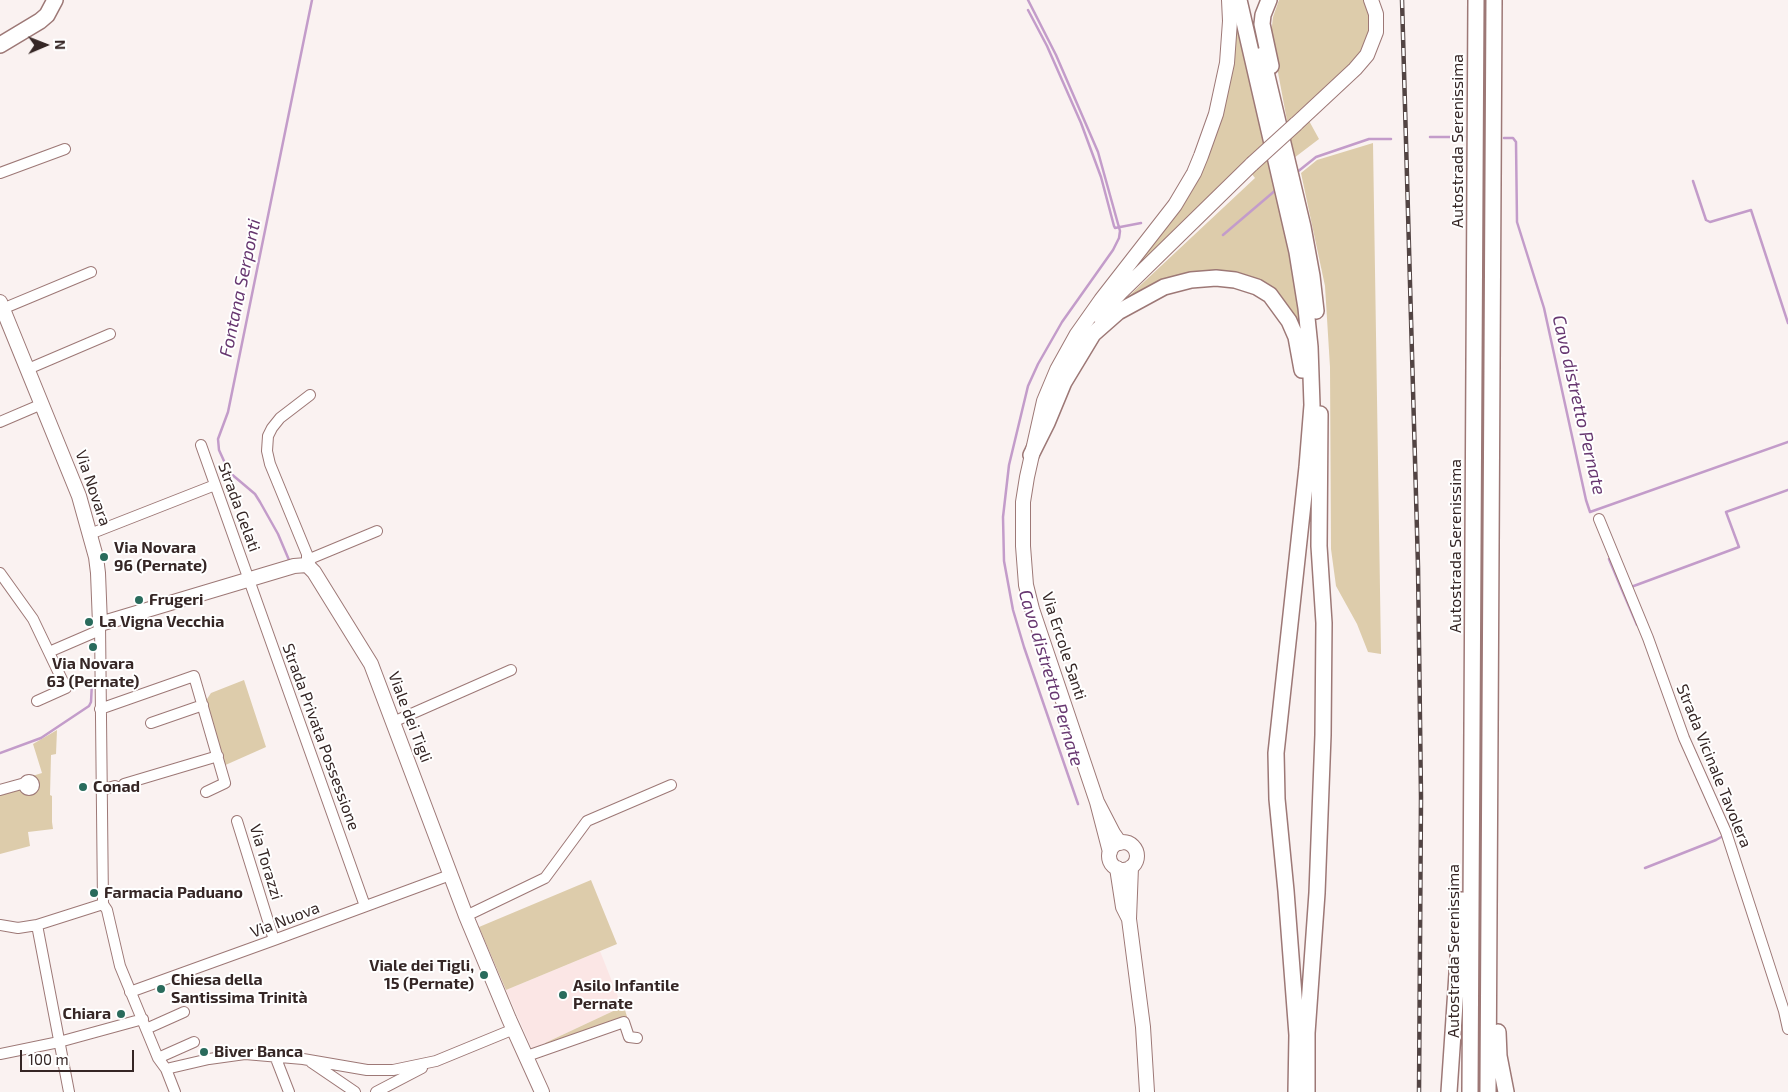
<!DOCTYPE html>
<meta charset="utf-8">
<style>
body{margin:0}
#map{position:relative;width:1788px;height:1092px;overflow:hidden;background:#faf2f1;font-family:"Exo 2",sans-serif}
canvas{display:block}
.north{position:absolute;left:20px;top:20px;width:50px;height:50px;-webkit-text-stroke:4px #fff;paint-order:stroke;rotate:89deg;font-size:14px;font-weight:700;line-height:20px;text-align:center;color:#352625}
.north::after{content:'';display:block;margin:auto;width:18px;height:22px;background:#352625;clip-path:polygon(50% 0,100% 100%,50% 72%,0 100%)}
.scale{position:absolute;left:20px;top:1050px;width:114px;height:22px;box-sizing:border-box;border:2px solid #352625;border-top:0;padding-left:6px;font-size:15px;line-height:18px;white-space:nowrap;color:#352625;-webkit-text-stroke:4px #fff;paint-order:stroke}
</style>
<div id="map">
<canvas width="1788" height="1092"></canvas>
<div class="north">N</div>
<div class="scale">100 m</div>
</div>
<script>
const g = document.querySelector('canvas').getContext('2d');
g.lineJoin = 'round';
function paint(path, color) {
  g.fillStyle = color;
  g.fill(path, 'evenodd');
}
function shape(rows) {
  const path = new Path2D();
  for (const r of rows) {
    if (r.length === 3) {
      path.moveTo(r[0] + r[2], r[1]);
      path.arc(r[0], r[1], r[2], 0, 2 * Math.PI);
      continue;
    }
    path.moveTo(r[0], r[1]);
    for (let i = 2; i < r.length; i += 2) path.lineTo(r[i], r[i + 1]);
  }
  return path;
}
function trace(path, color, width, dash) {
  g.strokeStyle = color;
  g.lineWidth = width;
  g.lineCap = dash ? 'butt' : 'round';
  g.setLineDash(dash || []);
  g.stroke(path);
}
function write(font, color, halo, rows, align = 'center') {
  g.font = font + ' "Exo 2",sans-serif';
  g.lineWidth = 4;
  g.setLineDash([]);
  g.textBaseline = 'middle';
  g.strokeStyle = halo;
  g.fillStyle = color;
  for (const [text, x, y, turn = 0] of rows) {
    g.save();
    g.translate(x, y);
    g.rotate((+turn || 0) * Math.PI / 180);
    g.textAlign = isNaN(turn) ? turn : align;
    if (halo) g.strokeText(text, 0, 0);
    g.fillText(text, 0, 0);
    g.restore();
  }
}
const built = shape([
 [600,951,622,1007,532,1049,506,990]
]);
const green = shape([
 [1279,0,1364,0,1369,17,1368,38,1359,58,1302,108,1319,139,1294,158,1271,35,1273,17],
 [1237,21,1290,259,1301,327,1279,294,1255,279,1222,272,1115,309,1255,178,1244,164,1135,268,1176,213,1211,146],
 [1373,143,1381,654,1368,652,1357,624,1336,586,1331,549,1330,367,1325,286,1301,173,1317,160],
 [244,680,266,747,221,767,203,705,211,693],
 [57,730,56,754,51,755,50,795,52,796,52,822,53,829,28,832,30,846,0,854,0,793,22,786,27,793,34,792,39,781,29,777,42,773,33,744],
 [591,880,617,944,506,990,479,927],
 [624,1006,627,1017,546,1045,545,1043]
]);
const stream = shape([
 [1028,0,1056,55,1098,152,1120,231,1119,238,1113,250,1062,322,1038,364,1028,386,1009,465,1003,517,1004,561,1013,610,1024,647,1078,804],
 [1028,10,1047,46,1081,123,1101,177,1114,226,1115,228,1141,223],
 [1430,137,1464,137],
 [1504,138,1513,138,1516,142,1517,222,1544,308,1586,500,1590,512,1788,442],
 [1296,173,1316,157,1369,139,1391,139],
 [1693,181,1706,220,1710,222,1751,210,1788,323],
 [1223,235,1277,189],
 [1609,559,1622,590],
 [289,560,278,534,260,502,255,494,229,472,219,450,218,439,228,412,312,0],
 [1631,587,1739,547,1726,512,1788,490],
 [1626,589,1622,590,1637,625],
 [0,753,41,738,89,706,91,702,92,682],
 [1645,868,1716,840,1723,836,1722,834]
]);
const minor = shape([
 [0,173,65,149],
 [0,310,91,272],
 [28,369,110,334],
 [0,422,42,404],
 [201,445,365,906],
 [1599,519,1648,638,1684,738,1726,832,1784,1011,1788,1029],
 [90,534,215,485],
 [307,565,307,554,270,464,267,451,268,436,272,428,280,418,310,395],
 [307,565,312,558,377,531],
 [0,573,33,619,66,688,37,701],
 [100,624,103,904,107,910,120,966,158,1058,166,1069,175,1092],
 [49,652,100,630],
 [100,709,194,676,225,783,206,792],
 [393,722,511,670],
 [151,723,203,705],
 [29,785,5],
 [124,784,218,756],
 [0,790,25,783],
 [102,790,115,786],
 [237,821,274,940],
 [466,916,545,878,587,821,671,785],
 [0,925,18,928,37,925,103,904],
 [37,925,69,1092],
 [130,992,274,940,450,875],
 [146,1029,184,1012],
 [0,1054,59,1042,143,1019],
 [275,1056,289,1092],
 [527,1056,624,1022,629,1037,637,1038],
 [158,1058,194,1042],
 [311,1062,355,1092],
 [166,1069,209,1059,245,1054,303,1059,367,1070,393,1070,436,1061,514,1029],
 [376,1092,422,1068]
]);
const major = shape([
 [1296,124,1355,69,1367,55,1376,32,1376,14,1371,0],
 [0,302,79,496,96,557,98,573,100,624,294,566,307,565,314,572,371,664,466,916,509,1019,542,1092],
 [1099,316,1120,293,1252,164],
 [1097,802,1032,609,1026,585,1023,546,1023,502,1027,477,1044,401,1057,370,1077,334,1101,300,1175,205,1194,173,1201,156,1216,114,1227,63,1230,21,1229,0],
 [1123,856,14],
 [1110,852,1097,802,1113,833,1120,843],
 [1117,868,1123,907,1129,919,1131,867],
 [1129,919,1143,1027,1147,1092]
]);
const highway = shape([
 [1239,0,1297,252,1306,308,1310,347,1312,405,1307,467,1276,753,1277,799,1286,891,1297,1035,1296,1092],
 [1269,0,1263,15,1262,24,1271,66],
 [0,45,40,21,47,15,55,0],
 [1262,55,1303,227,1312,276,1316,311],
 [1031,455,1047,423,1064,382,1093,334,1118,312,1164,287,1191,280,1216,278,1235,280,1257,287,1270,295,1289,321,1296,337,1302,370],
 [1498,1032,1499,1056,1506,1092],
 [1307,1092,1307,1033,1317,893,1323,735,1324,623,1319,546,1320,414],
 [1449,1092,1462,900],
 [1470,1092,1476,0],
 [1488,1092,1494,0]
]);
const rail = shape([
 [1402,0,1418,566,1421,797,1419,1092]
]);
const majorBridge = shape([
 [1252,164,1296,124]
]);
const markers = [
 [104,557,5,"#296b5c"],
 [139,600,5,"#296b5c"],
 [89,622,5,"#296b5c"],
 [93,647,5,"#296b5c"],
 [83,787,5,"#296b5c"],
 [94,893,5,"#296b5c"],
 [484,975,5,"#296b5c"],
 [161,989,5,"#296b5c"],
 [563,995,5,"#296b5c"],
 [121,1014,5,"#296b5c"],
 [204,1052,5,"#296b5c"]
];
const streetNames = [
 ["Autostrada Serenissima",1458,141,-90],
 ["Via Novara",93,488,71],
 ["Strada Gelati",239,507,70],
 ["Autostrada Serenissima",1456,546,-90],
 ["Via Ercole Santi",1064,646,72],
 ["Viale dei Tigli",410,717,69],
 ["Strada Privata Possessione",321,737,70],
 ["Strada Vicinale Tavolera",1714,766,68],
 ["Via Torazzi",266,862,73],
 ["Via Nuova",285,920,-21],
 ["Autostrada Serenissima",1454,951,-90]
];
const poiNames = [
 ["Via Novara",114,548],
 ["96 (Pernate)",114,566],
 ["Frugeri",149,600],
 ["La Vigna Vecchia",99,622],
 ["Via Novara",93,664,"center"],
 ["63 (Pernate)",93,682,"center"],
 ["Conad",93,787],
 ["Farmacia Paduano",104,893],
 ["Viale dei Tigli,",474,966,"right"],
 ["15 (Pernate)",474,984,"right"],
 ["Chiesa della",171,980],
 ["Santissima Trinità",171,998],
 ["Asilo Infantile",573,986],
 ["Pernate",573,1004],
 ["Chiara",111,1014,"right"],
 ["Biver Banca",214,1052]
];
const waterNames = [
 ["Fontana Serponti",240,288,-78],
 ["Cavo distretto Pernate",1579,405,77],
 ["Cavo distretto Pernate",1051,678,73]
];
paint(built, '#fbe6e5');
paint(green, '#ddccab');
trace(stream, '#c39cca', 2.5);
trace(minor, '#9d7876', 12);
trace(major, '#9d7876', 16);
trace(highway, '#9d7876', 18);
trace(minor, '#fff', 10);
trace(major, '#fff', 14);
trace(highway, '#fff', 15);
trace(rail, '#524443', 4.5);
trace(rail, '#fff', 2.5, [8]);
trace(majorBridge, '#9d7876', 16, []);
trace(majorBridge, '#fff', 14);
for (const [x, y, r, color] of markers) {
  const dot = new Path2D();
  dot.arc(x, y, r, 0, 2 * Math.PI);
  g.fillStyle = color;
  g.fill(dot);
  trace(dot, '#fff', 2);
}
write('16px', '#352625', '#fff', streetNames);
write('bold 16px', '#352625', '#fff', poiNames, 'left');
write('italic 18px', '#673770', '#fff', waterNames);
</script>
